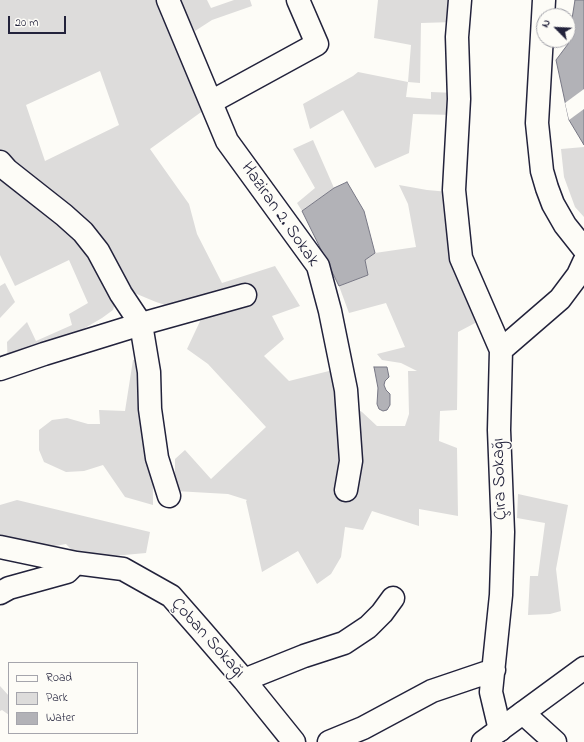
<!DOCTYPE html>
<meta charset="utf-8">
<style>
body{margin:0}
#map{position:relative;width:584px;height:742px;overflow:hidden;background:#fdfcf7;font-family:"Indie Flower",sans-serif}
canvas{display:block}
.legend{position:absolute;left:8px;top:662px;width:130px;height:72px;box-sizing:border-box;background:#fdfcf7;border:1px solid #a5a5ac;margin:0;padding:5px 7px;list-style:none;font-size:12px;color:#22223b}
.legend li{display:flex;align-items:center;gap:8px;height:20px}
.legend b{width:20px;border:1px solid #a5a5ac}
.north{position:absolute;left:536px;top:8px;width:40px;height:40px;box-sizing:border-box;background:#fdfcf7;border:1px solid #a5a5ac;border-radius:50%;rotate:294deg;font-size:11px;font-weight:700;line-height:16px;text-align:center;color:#22223b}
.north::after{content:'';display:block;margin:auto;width:14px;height:18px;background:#22223b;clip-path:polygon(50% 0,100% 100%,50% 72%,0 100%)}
.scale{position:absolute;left:8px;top:16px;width:58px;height:18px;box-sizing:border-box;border:2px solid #22223b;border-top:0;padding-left:5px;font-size:12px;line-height:14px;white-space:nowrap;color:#22223b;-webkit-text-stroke:3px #fdfcf7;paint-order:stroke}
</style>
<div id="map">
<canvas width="584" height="742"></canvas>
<ul class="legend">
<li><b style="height:5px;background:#fdfcf7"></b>Road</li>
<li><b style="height:11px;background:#dddcdb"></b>Park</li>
<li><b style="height:11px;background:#b2b2b7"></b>Water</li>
</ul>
<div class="north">N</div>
<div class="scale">20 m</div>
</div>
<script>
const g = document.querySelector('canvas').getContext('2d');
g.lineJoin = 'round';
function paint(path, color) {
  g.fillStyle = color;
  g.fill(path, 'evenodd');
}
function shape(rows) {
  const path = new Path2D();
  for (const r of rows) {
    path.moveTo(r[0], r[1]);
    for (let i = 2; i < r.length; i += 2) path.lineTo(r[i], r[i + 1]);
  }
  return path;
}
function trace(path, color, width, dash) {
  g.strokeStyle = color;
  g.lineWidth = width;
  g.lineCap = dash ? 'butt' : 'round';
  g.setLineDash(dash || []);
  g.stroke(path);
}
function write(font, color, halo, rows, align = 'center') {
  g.font = font + ' "Indie Flower",sans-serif';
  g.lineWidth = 3;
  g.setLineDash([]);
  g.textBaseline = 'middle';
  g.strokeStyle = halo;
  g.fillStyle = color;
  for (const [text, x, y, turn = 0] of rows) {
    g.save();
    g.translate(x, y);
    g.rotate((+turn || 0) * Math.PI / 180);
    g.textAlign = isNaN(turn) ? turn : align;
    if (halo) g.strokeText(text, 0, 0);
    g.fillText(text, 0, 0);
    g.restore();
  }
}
const green = shape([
 [0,0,207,0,211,8,234,0,250,0,252,6,212,20,195,31,183,8,161,16,169,31,204,110,150,149,189,204,197,234,222,283,275,266,300,306,272,316,284,339,264,356,289,381,353,365,354,407,362,412,377,426,405,426,409,414,408,371,417,371,401,363,382,360,377,354,405,347,386,303,349,313,339,286,368,275,365,260,375,253,416,247,408,204,399,185,427,190,460,193,480,305,477,322,458,332,457,410,440,411,439,441,457,448,458,516,419,509,419,526,372,511,363,530,345,527,341,557,331,574,317,584,298,551,262,572,246,501,247,500,228,494,175,491,175,459,185,450,211,479,266,427,208,364,187,349,202,317,156,302,120,287,113,310,102,318,8,373,7,342,27,322,36,341,72,325,69,314,88,303,69,260,15,286,0,255],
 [100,71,119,125,45,161,26,105],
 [378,0,452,0,454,22,421,23,420,83,408,82,406,97,431,99,431,92,456,93,454,115,413,114,409,153,375,168,343,110,310,129,303,104,353,76,358,72,408,82,411,45,374,38],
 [313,140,334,188,302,211,297,203,315,188,293,149],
 [584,147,584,217,575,207,564,177,561,149],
 [5,283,15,302,0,318,0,286],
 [152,358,153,505,125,497,103,465,84,471,66,472,44,462,39,450,39,430,52,420,67,418,88,424,100,424,99,410,125,411,133,360],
 [518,494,568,505,556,569,561,611,550,614,528,615,530,576,538,576,545,523,517,518],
 [17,500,150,532,146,553,80,559,66,544,15,553,0,547,0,505],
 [0,686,9,696,9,715,2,710,0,711]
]);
const water = shape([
 [575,0,584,0,584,145,569,120,556,60,568,44,575,0],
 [347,182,364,211,375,253,365,260,368,275,339,286,302,211,334,188,347,182],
 [374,367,387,367,389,377,385,381,384,385,386,390,390,394,390,405,387,410,383,411,379,409,377,404,378,388,374,367]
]);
const pier = shape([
 [584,89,584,109,569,120,565,103]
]);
const street = shape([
 [168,0,227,141,318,266,330,311,346,390,351,461,346,490],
 [460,0,457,37,459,99,454,190,461,258,501,350],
 [211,102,317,44,298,0],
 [0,162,7,170,64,215,83,232,98,251,121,294,141,324,245,295],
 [0,369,44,354,141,324,149,372,150,409,157,458,169,496],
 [0,547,76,563,67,572,9,588,0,593],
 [76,563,123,569,171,596,200,629,244,680,294,742],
 [244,680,304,656,344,643,368,627,382,613,393,598],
 [523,713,555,742],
 [500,730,491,692,501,595,503,532,499,430,501,350,560,299,578,275,584,262],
 [329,742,363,728,432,691,494,670]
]);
const secondary = shape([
 [483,742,584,668]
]);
const primary = shape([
 [544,0,537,123,542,171,547,188,553,204,565,225,584,249]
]);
const streetNames = [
 ["Haziran 2. Sokak",279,215,55],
 ["Çıra Sokağı",501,479,-92],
 ["Çoban Sokağı",207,639,48]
];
paint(green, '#dddcdb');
paint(water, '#b2b2b7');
trace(water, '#787885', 1);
paint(pier, '#fdfcf7');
trace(street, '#22223b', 25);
trace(secondary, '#22223b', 25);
trace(primary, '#22223b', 25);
trace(street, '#fdfcf7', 22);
trace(secondary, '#fdfcf7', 22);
trace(primary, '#fdfcf7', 22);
write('18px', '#22223b', '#fdfcf7', streetNames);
</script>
